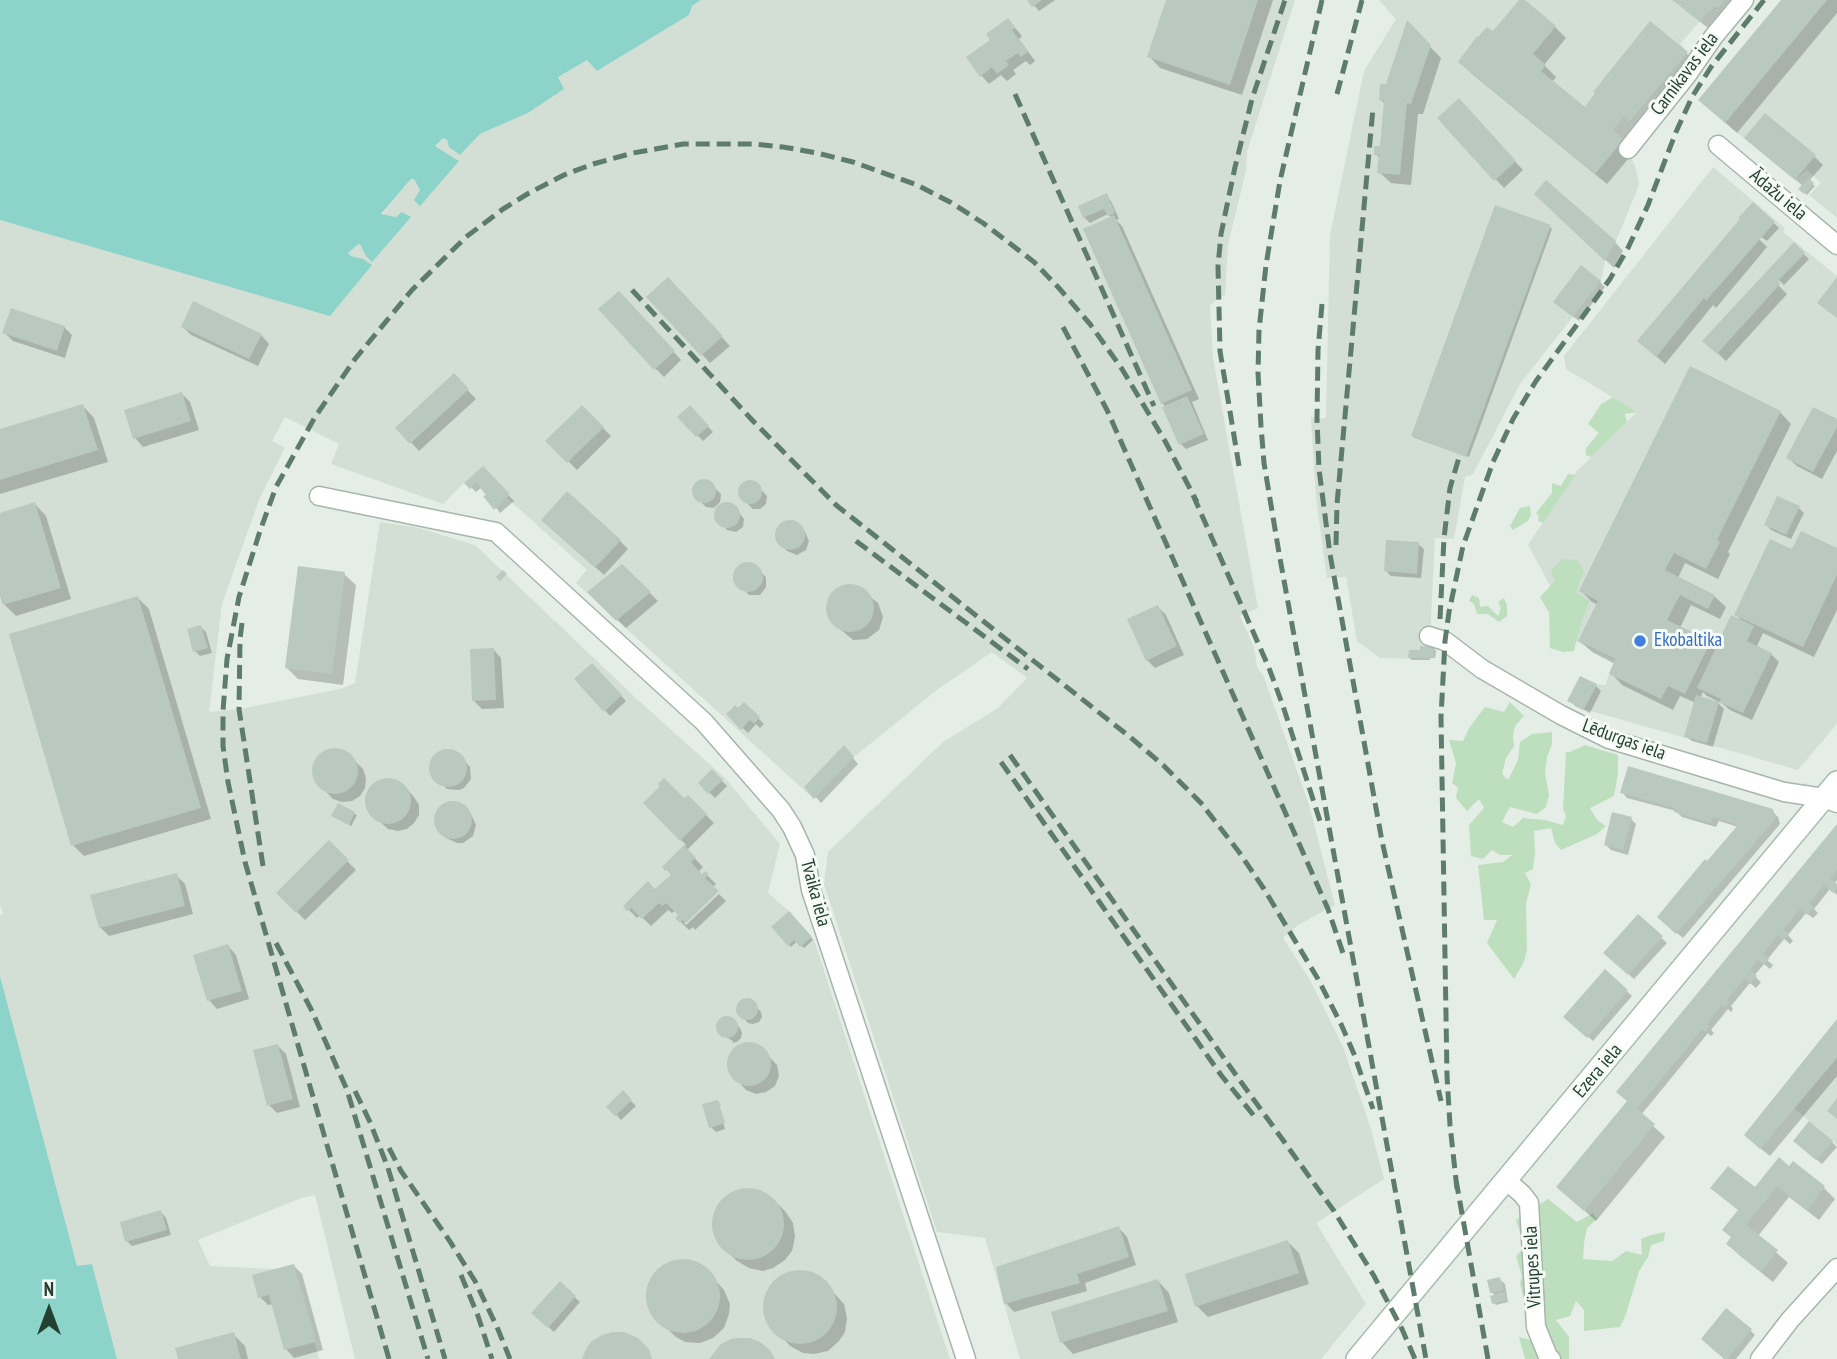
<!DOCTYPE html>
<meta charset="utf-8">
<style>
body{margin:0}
#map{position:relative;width:1837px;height:1359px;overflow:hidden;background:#e4eee7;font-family:"PT Sans Narrow",sans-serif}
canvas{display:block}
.north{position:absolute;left:14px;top:1275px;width:70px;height:70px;-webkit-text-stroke:5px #f5faf6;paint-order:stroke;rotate:0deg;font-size:19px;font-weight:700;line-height:28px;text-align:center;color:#234030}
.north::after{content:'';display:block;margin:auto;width:24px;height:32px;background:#234030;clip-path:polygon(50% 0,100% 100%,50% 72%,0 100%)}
</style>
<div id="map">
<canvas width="1837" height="1359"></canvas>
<div class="north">N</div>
</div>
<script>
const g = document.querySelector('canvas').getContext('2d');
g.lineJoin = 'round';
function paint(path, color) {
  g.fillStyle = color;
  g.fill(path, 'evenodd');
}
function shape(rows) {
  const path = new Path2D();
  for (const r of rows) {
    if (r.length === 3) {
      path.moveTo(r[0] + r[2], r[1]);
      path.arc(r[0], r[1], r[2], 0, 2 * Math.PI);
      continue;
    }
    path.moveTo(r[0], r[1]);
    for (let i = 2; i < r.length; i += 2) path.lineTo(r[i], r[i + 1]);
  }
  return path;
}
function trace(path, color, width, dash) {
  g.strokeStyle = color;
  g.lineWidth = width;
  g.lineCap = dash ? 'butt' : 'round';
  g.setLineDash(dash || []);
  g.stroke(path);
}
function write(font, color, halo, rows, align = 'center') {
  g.font = font + ' "PT Sans Narrow",sans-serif';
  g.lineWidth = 6;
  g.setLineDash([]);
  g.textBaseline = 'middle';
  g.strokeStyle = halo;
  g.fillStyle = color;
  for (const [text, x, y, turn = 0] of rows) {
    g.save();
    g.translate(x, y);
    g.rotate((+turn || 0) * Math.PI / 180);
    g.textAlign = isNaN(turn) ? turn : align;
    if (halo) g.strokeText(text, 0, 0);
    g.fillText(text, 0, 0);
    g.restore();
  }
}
const built = shape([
 [701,0,1295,0,1247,152,1246,171,1228,244,1225,295,1218,298,1210,306,1213,358,1258,608,1240,616,1254,647,1257,667,1264,677,1309,805,1335,905,1298,925,1283,938,1310,980,1343,1047,1371,1129,1384,1179,1316,1223,1366,1304,1321,1359,1020,1359,985,1238,937,1232,824,884,828,852,943,742,998,708,1027,678,992,652,938,689,854,757,814,799,576,583,587,570,507,498,510,494,498,483,486,495,476,483,470,489,464,483,443,504,331,464,339,444,285,417,272,441,285,448,259,500,222,604,209,712,240,709,340,689,355,683,380,522,419,528,475,545,640,702,724,777,780,844,768,893,789,911,812,937,816,946,950,1359,355,1359,315,1195,301,1198,198,1240,210,1266,296,1270,319,1359,117,1359,92,1264,77,1267,0,976,0,915,3,913,0,905,0,220,157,265,363,259,351,256,348,253,357,244,360,244,366,256,396,217,381,215,411,179,414,179,420,191,458,160,435,146,443,137,460,155,480,134,528,113,563,89,558,77,588,59,597,71,689,15,692,6],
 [1379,0,1725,0,1718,8,1715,6,1709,13,1708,12,1680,44,1684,47,1679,63,1631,122,1624,117,1613,130,1624,139,1636,169,1639,185,1616,241,1605,261,1601,281,1520,384,1473,474,1465,477,1454,539,1435,538,1429,659,1380,658,1357,641,1346,577,1327,578,1316,498,1311,417,1317,419,1326,418,1330,235,1364,71,1396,19],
 [1827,0,1837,0,1837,218,1809,195,1821,183,1807,170,1795,180,1725,123],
 [1713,167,1785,228,1783,232,1837,276,1837,724,1798,770,1584,709,1597,684,1605,685,1615,660,1555,631,1553,591,1528,545,1577,471,1637,412,1566,369,1564,356],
 [1837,1058,1837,1145,1794,1108]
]);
const green = shape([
 [1613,397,1637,412,1625,414,1627,422,1591,457,1586,455,1586,448,1599,433,1588,424,1601,404],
 [1568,474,1575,475,1543,523,1538,521,1539,516,1536,513,1552,493,1552,483,1561,486],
 [1530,506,1531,515,1528,521,1513,530,1510,526,1520,508],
 [1562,559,1577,560,1584,571,1576,592,1590,601,1582,620,1574,651,1563,652,1550,648,1549,613,1540,597,1555,581,1551,570],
 [1472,595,1479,598,1480,607,1488,606,1498,616,1501,608,1498,602,1504,598,1507,605,1507,616,1499,622,1488,614,1477,614,1474,604,1469,601],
 [1510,702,1524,716,1515,726,1513,736,1514,746,1506,758,1502,774,1508,780,1518,760,1520,742,1532,734,1552,732,1552,744,1547,757,1545,773,1549,795,1546,807,1537,814,1510,807,1502,822,1513,827,1523,818,1545,820,1563,825,1566,816,1563,809,1566,752,1570,752,1585,745,1618,755,1618,773,1614,796,1590,808,1597,820,1606,826,1597,834,1561,850,1555,843,1551,828,1534,831,1535,851,1533,869,1525,873,1531,884,1526,904,1527,949,1524,962,1514,979,1487,943,1497,920,1484,920,1478,865,1503,862,1512,855,1500,855,1492,850,1483,859,1471,856,1469,825,1484,808,1479,799,1467,811,1456,798,1458,788,1452,783,1456,763,1449,740,1463,741,1469,728,1485,707,1504,712],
 [1548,1199,1577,1222,1593,1213,1597,1219,1587,1228,1584,1243,1583,1259,1612,1261,1626,1251,1642,1255,1641,1239,1651,1235,1665,1232,1664,1241,1651,1245,1648,1257,1639,1271,1626,1314,1620,1327,1584,1331,1584,1310,1576,1301,1570,1316,1556,1320,1569,1337,1569,1359,1525,1359,1519,1337,1533,1341,1520,1283,1522,1276,1516,1256,1525,1247,1516,1220]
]);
const water = shape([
 [0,0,701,0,692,6,689,15,597,71,587,60,558,77,564,89,528,113,480,134,460,155,449,147,447,140,443,138,435,146,459,161,420,206,414,200,420,190,414,179,411,179,381,214,396,217,402,212,411,217,372,262,366,256,360,244,357,245,348,253,351,256,363,259,372,265,330,316,0,220],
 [0,976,77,1266,92,1264,117,1359,0,1359]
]);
const shadow = shape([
 [1029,0,1055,0,1039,11],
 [1168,0,1273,0,1242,95,1160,68,1149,56],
 [1521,0,1555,27,1566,38,1544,65,1556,77,1552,82,1585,109,1686,53,1698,64,1634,152,1607,184,1472,74,1461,62,1493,34],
 [1674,0,1733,0,1709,29],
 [1783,0,1837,0,1837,13,1737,133,1700,100],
 [1008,20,1022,36,1019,39,1035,61,1030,65,1026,61,1013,70,1016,74,1007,81,1001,75,989,84,981,75,993,40],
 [1408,24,1441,58,1423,114,1418,114,1411,185,1391,183,1379,172,1380,159,1376,154,1381,148,1385,104,1380,99,1387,86],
 [1467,109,1523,170,1504,188,1439,118],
 [1754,146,1814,156,1823,165,1809,181,1815,186,1807,195,1801,189,1803,186],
 [1106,195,1111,201,1119,219,1116,220,1122,226,1199,399,1192,402,1208,440,1186,449,1181,444,1166,407,1162,403,1085,230,1112,218,1108,214,1090,223,1084,217],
 [1753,204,1779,228,1767,241,1760,236,1758,238,1767,247,1716,308,1713,305,1665,364,1648,349],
 [1559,215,1615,242,1623,251,1614,268],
 [1550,227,1552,229,1469,457,1415,438,1413,436],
 [1794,245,1809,259,1784,285,1769,271],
 [1767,274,1787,294,1726,361,1705,341],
 [1600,282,1605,287,1579,321,1560,307],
 [676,287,730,346,710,363,649,297],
 [627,301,681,360,664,377,655,368],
 [64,327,72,335,65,358,13,341,4,332],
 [183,327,261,335,269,344,258,366,191,335],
 [454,376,476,399,419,451,398,428],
 [182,394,190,402,199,430,143,447,135,438],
 [83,406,94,418,108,462,0,494,0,431],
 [582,407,611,436,577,470,548,441],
 [690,408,713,432,703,441,680,417],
 [1780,412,1791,424,1728,552,1730,554,1718,579,1685,563,1678,578,1714,596,1726,607,1720,619,1691,605,1680,628,1710,642,1717,649,1744,623,1736,615,1793,552,1837,550,1837,610,1814,657,1763,633,1757,646,1771,654,1779,662,1752,720,1730,710,1723,704,1707,696,1703,692,1700,698,1718,703,1724,709,1713,747,1692,741,1686,736,1696,703,1680,696,1673,710,1622,685,1611,673,1615,664,1592,652,1580,641,1598,605,1592,602,1581,591],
 [1837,421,1837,451,1822,479,1797,466,1788,458],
 [483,468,514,501,500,513,482,487,476,492,467,483],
 [700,481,709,482,721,494,720,502,714,508,706,507,694,495,694,487],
 [746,482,755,483,767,496,766,504,760,509,753,509,741,497,741,488],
 [35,504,46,516,71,599,16,616,4,604,0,590,0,515],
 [726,504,734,506,744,519,743,527,736,532,727,530,717,516,719,508],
 [1799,508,1804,513,1791,539,1771,530,1766,524],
 [790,522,799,526,805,532,809,541,806,550,797,555,787,551,778,540,777,535,782,526],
 [552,528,620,541,628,549,604,575],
 [1418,544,1424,549,1421,578,1391,576,1386,571],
 [743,564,752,565,766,577,766,587,760,595,749,595,735,581,736,570],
 [622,566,658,601,626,628,590,593],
 [344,574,356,585,343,685,298,679,287,668],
 [842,586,856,586,878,603,883,617,879,630,867,639,853,640,832,622,827,609,831,595],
 [138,598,149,609,211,819,84,856,73,845],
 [1158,607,1166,615,1184,655,1155,668,1147,660],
 [201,627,206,632,212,653,200,656,195,651],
 [1433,648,1436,651,1435,658,1430,658,1430,660,1412,660,1410,658],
 [493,649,501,658,504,708,482,709,474,701],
 [592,665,626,701,610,716,577,679],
 [1596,686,1601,691,1590,713,1575,706,1570,700],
 [744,704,764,724,760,728,756,724,748,733,728,714,738,710],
 [338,750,347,753,363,769,366,778,365,788,360,796,352,801,342,802,333,799,317,782,314,773,315,764,320,756,329,751],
 [444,751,456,752,470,767,471,779,464,788,459,790,447,789,433,774,432,763,435,757],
 [849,753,858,764,821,803,807,787],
 [712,771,727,786,715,798,700,783],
 [388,779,398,781,405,787,414,797,419,805,419,815,414,823,407,829,398,831,388,829,372,814,367,805,367,796,372,787,379,781],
 [1622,792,1772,811,1778,817,1780,824,1683,938,1664,922,1707,863,1738,827,1719,821,1716,827,1682,817,1676,811,1627,798],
 [688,797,714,823,687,850,703,867,698,872,702,876,705,873,716,884,712,887,716,891,684,923,686,925,719,894,726,901,695,930,693,927,689,930,677,918,680,915,676,910,672,913,668,910,651,926,640,915,637,918,626,907,655,892,672,875,664,867,686,845,645,803,684,800],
 [449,803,461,805,465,808,471,814,476,825,473,836,463,843,457,843,446,838,441,832,436,821,439,810],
 [339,805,357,815,351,826,335,817],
 [1631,819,1636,824,1628,855,1611,850,1606,845],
 [1837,827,1837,880,1834,884,1837,886,1837,895,1830,889,1814,909,1818,913,1813,918,1806,913,1788,935,1793,941,1790,944,1784,939,1767,960,1773,965,1770,969,1764,964,1754,976,1761,982,1756,988,1750,983,1731,1006,1733,1009,1731,1012,1728,1009,1711,1030,1714,1033,1711,1036,1708,1033,1641,1115,1665,1137,1596,1221,1558,1187,1629,1101],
 [329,843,356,870,305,920,278,893],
 [176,875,185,884,193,914,109,936,100,927],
 [789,914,813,940,804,948,797,941,791,947,774,927],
 [1638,917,1667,943,1634,979,1605,953],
 [228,946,236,955,249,999,217,1009,209,1000],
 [1605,972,1632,996,1593,1041,1571,1022],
 [746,1000,751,1001,761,1012,762,1017,759,1022,753,1024,748,1023,738,1012,738,1007,741,1002],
 [729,1018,740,1028,742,1033,741,1038,737,1042,732,1043,733,1041,722,1035,718,1028,719,1023,723,1019],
 [1837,1022,1837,1076,1770,1156,1754,1143],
 [751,1044,761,1048,777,1065,779,1076,775,1086,766,1092,756,1094,746,1090,730,1072,729,1061,733,1052,741,1045],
 [278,1046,286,1054,300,1107,277,1113,269,1105],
 [623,1093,636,1106,621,1120,609,1107],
 [718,1102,721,1105,718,1105,725,1129,716,1132,711,1127],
 [1832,1142,1837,1147,1822,1164,1800,1146],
 [1793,1163,1824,1188,1835,1199,1819,1220,1789,1197,1758,1236,1788,1263,1773,1282,1739,1255,1728,1244,1733,1238,1739,1211,1756,1190,1790,1168],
 [746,1189,760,1191,773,1199,785,1211,793,1223,795,1237,792,1251,785,1260,773,1268,763,1271,749,1268,737,1261,724,1248,716,1236,714,1222,717,1208,723,1199,736,1191],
 [161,1212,166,1218,171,1235,132,1246,127,1241],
 [1119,1228,1127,1237,1136,1265,1085,1283,1087,1291,1014,1312,1006,1303],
 [1288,1242,1299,1253,1309,1284,1208,1317,1197,1306],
 [678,1261,692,1262,705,1269,724,1290,730,1304,729,1314,724,1328,713,1338,700,1343,685,1342,676,1337,655,1317,649,1304,648,1290,654,1276,664,1266],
 [294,1266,302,1274,323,1350,294,1358,286,1349,273,1304,268,1305,260,1297],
 [795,1272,809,1273,822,1280,844,1304,847,1318,845,1332,839,1341,828,1351,814,1354,803,1353,790,1346,769,1322,765,1312,766,1297,773,1284,781,1277],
 [1499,1279,1505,1284,1508,1302,1496,1305,1494,1303,1496,1296,1491,1292],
 [1158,1281,1169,1293,1178,1322,1073,1354,1062,1342],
 [560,1284,580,1302,554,1332,534,1313],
 [1750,1330,1755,1335,1736,1359,1726,1359],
 [233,1334,245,1346,248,1359,180,1359]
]);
const building = shape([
 [1027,0,1042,0,1032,7],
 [1166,0,1258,0,1230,85,1147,57],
 [1519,0,1525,0,1556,26,1533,54,1546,65,1541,71,1585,107,1595,93,1593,92,1650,21,1688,52,1630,122,1624,117,1613,130,1624,139,1595,174,1458,62,1477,36,1478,37,1487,27,1493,31],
 [1672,0,1725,0,1718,8,1715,6,1709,13,1708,12,1700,22],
 [1781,0,1827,0,1725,123,1698,100],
 [1008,18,1015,27,1012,30,1028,52,1021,57,1018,53,1006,61,1009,65,997,74,992,67,980,77,966,57,990,40,986,34],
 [1407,20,1431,45,1411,104,1407,103,1400,175,1377,173,1379,155,1374,155,1374,146,1380,146,1384,101,1379,100,1380,84,1386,84],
 [1459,98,1516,161,1494,181,1437,118],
 [1765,113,1816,155,1795,180,1744,138],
 [1809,178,1814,183,1804,194,1798,189],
 [1546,180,1616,241,1605,261,1534,194],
 [1107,193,1115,213,1108,216,1104,209,1083,218,1078,206],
 [1753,202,1775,222,1706,301,1704,298,1656,357,1637,341,1740,219,1738,218],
 [1495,205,1551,225,1466,457,1411,436],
 [1114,215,1192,390,1161,404,1083,229],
 [1794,242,1805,253,1778,281,1780,284,1717,354,1702,341],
 [1581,265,1601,281,1573,317,1553,302],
 [668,277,723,336,701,356,646,297],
 [1837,277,1837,318,1817,303],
 [619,291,675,351,654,370,598,309],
 [193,301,262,334,249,359,181,327],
 [11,308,65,326,57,351,2,333],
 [1690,366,1781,411,1717,540,1720,542,1706,569,1674,553,1665,570,1715,595,1708,609,1680,595,1667,620,1711,641,1685,694,1668,686,1661,699,1609,674,1615,659,1578,641,1598,601,1579,591],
 [454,373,469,389,410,444,395,428],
 [182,392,191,421,133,439,124,410],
 [1187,396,1204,434,1179,445,1162,407],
 [83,404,98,450,0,480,0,429],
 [582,405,604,427,567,463,545,441],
 [690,405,709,426,696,437,677,417],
 [1813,407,1837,419,1837,427,1813,472,1786,458],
 [483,466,510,494,494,510,483,496,486,495,476,483,470,489,464,483],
 [704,491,12],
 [750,492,12],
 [567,491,621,540,595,568,541,520],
 [1777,496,1800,506,1786,535,1764,525],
 [35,502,61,588,3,605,0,596,0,513],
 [727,515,13],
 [790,535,15],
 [1801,531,1837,548,1837,575,1803,647,1734,615,1770,539,1792,549],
 [1386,540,1419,542,1417,574,1384,571],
 [748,577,15],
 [622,564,651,592,616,621,587,592],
 [298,566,345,572,332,674,285,668],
 [503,570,507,574,500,581,496,577],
 [850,608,24],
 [138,596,201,808,71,846,9,634],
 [1158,605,1177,646,1146,661,1127,619],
 [1731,615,1754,626,1747,641,1772,653,1743,713,1719,702,1721,699,1697,688],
 [201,625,208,648,193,652,187,629],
 [1420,646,1434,647,1434,657,1429,657,1429,659,1408,658,1409,650,1420,650],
 [494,648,496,700,472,701,470,649],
 [592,663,622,695,604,712,574,679],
 [1580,676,1597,684,1584,709,1567,701],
 [1696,695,1719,702,1707,743,1684,737],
 [744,702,760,717,754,724,750,720,741,730,726,714,735,705,738,708],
 [844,745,854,757,814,799,804,787],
 [335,771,23],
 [448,768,19],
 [1628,766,1773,809,1776,818,1676,934,1657,917,1705,859,1707,861,1738,825,1713,817,1711,823,1674,812,1675,808,1620,793],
 [712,769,723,780,708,794,698,783],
 [664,778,684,798,688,795,707,814,680,841,643,803,660,786,658,784],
 [388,801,23],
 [453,820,19],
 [338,803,355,812,349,825,331,816],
 [1612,812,1632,817,1623,850,1604,845],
 [1837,824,1837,869,1830,878,1837,884,1837,888,1833,893,1824,885,1809,903,1814,907,1807,915,1800,909,1783,930,1789,934,1784,940,1778,935,1763,954,1769,959,1764,965,1758,960,1750,970,1757,976,1750,984,1744,979,1727,1000,1729,1002,1725,1008,1722,1005,1707,1024,1710,1026,1705,1032,1702,1029,1637,1109,1655,1124,1584,1211,1556,1187,1627,1101,1616,1092],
 [329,840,349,860,296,913,276,893],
 [684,845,696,858,691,862,702,874,705,871,709,874,705,878,719,891,686,923,683,920,680,923,675,918,678,915,666,903,662,906,659,903,642,919,631,908,627,911,623,907,626,903,648,881,655,889,672,874,667,869,665,871,662,867],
 [177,873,185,906,99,928,90,895],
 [789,911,812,937,800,947,794,940,788,946,771,927],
 [1638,914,1663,936,1628,975,1603,953],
 [228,944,242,991,207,1001,193,955],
 [1605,969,1628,990,1587,1038,1563,1017],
 [747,1009,11],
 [727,1027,11],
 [1837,1019,1837,1058,1760,1149,1744,1135],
 [749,1064,22],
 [278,1044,293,1099,267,1106,253,1050],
 [623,1090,632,1100,615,1116,606,1107],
 [1837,1098,1837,1119,1827,1111],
 [718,1100,725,1123,709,1128,702,1104],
 [1809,1121,1833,1141,1816,1160,1793,1141],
 [1779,1157,1789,1166,1793,1161,1825,1186,1807,1210,1777,1186,1746,1225,1778,1250,1761,1272,1726,1244,1731,1237,1722,1230,1738,1210,1710,1188,1728,1166,1755,1187],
 [748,1224,36],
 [161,1210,167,1230,125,1242,120,1222],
 [1119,1226,1129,1257,1077,1274,1080,1283,1004,1304,996,1267],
 [1288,1240,1299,1273,1195,1307,1185,1274],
 [683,1296,37],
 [294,1264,316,1342,284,1350,269,1295,258,1298,252,1275],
 [800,1307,37],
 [1500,1277,1503,1290,1490,1293,1487,1280],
 [1158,1279,1168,1311,1060,1343,1051,1312],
 [560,1281,576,1296,548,1328,531,1313],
 [1505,1292,1507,1300,1492,1304,1490,1296],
 [1726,1308,1752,1329,1727,1359,1724,1359,1701,1339],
 [234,1332,241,1359,178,1359,175,1348],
 [613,1332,624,1332,638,1338,649,1349,652,1359,582,1359,587,1347,592,1341,602,1335],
 [738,1338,750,1338,760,1342,769,1349,775,1359,709,1359,721,1344,731,1339]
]);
const street = shape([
 [1718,145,1837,245],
 [1628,149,1687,75,1714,36,1744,0],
 [319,496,496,532,704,722,781,810,792,827,805,855,811,890,966,1359],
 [1429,636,1445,641,1482,669,1561,715,1609,739,1784,792,1824,798,1837,803],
 [1506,1180,1522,1194,1529,1203,1536,1327,1549,1359,1551,1359],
 [1760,1359,1790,1320,1837,1268]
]);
const secondary = shape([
 [1357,1359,1837,782]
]);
const rail = shape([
 [1322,0,1280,181,1266,265,1259,330,1258,373,1261,426,1264,463,1279,553,1426,1359],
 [1015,94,1154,406],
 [1337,94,1362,0],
 [632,290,753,421,836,505,1130,737,1163,765,1201,803,1239,852,1264,889,1318,979,1341,1024,1354,1054,1373,1109],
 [1322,304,1318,350,1317,419,1319,469,1330,554,1382,841,1441,1101],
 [1063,327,1107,410,1328,909,1344,956],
 [1239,466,1220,351,1218,266,1221,234,1235,167,1252,99,1285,0],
 [1193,495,1269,668,1283,706,1320,821],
 [856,541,1028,669],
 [1336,545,1337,504,1373,108],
 [1440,619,1444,538,1450,488,1460,454],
 [242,623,240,639,239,709,263,866],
 [1010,755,1231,1068,1334,1211,1374,1276,1402,1329,1415,1359],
 [1001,762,1221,1075,1255,1117],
 [276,943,312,1011,347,1090,428,1359],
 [355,1091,370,1122,388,1168,445,1359],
 [389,1148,401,1171,449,1240,475,1281,497,1327,510,1359],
 [1456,1180,1488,1359],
 [1457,1189,1450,1125,1447,1076,1441,717,1445,641,1449,612,1463,546,1493,462,1513,419,1536,381,1610,279,1628,248,1648,205,1676,132,1692,97,1711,67,1764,0],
 [461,1275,478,1316,492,1359],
 [389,1359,245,862,228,782,223,746,223,711,227,659,239,597,260,531,276,487,315,417,355,359,412,290,466,237,503,209,529,193,564,175,593,164,633,153,683,144,754,144,783,147,817,153,853,162,917,185,950,202,983,223,1034,262,1058,287,1090,324,1122,369,1165,441,1197,502]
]);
const markers = [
 [1640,641,7,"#3f7fe0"]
];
const streetNames = [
 ["Carnikavas iela",1685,74,-53],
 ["Ādažu iela",1778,195,40],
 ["Lēdurgas iela",1624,740,20],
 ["Tvaika iela",815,893,75],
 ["Ezera iela",1598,1071,-50],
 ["Vitrupes iela",1533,1267,-93]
];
const shopNames = [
 ["Ekobaltika",1654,641]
];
paint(built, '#d3ded5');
paint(green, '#bedfbd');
paint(water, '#8cd3c9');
paint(shadow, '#0003');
paint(building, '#bac9bf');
trace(street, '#a6b6ac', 21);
trace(secondary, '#a5bdae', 24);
trace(street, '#fff', 18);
trace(secondary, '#fff', 21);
trace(rail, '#5e7c6b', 5, [14, 7]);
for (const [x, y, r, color] of markers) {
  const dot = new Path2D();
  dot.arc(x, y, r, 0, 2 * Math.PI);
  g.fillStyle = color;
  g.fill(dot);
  trace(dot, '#f5faf6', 2.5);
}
write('19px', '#234030', '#f5faf6', streetNames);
write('19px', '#366cbe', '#f5faf6', shopNames, 'left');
</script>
